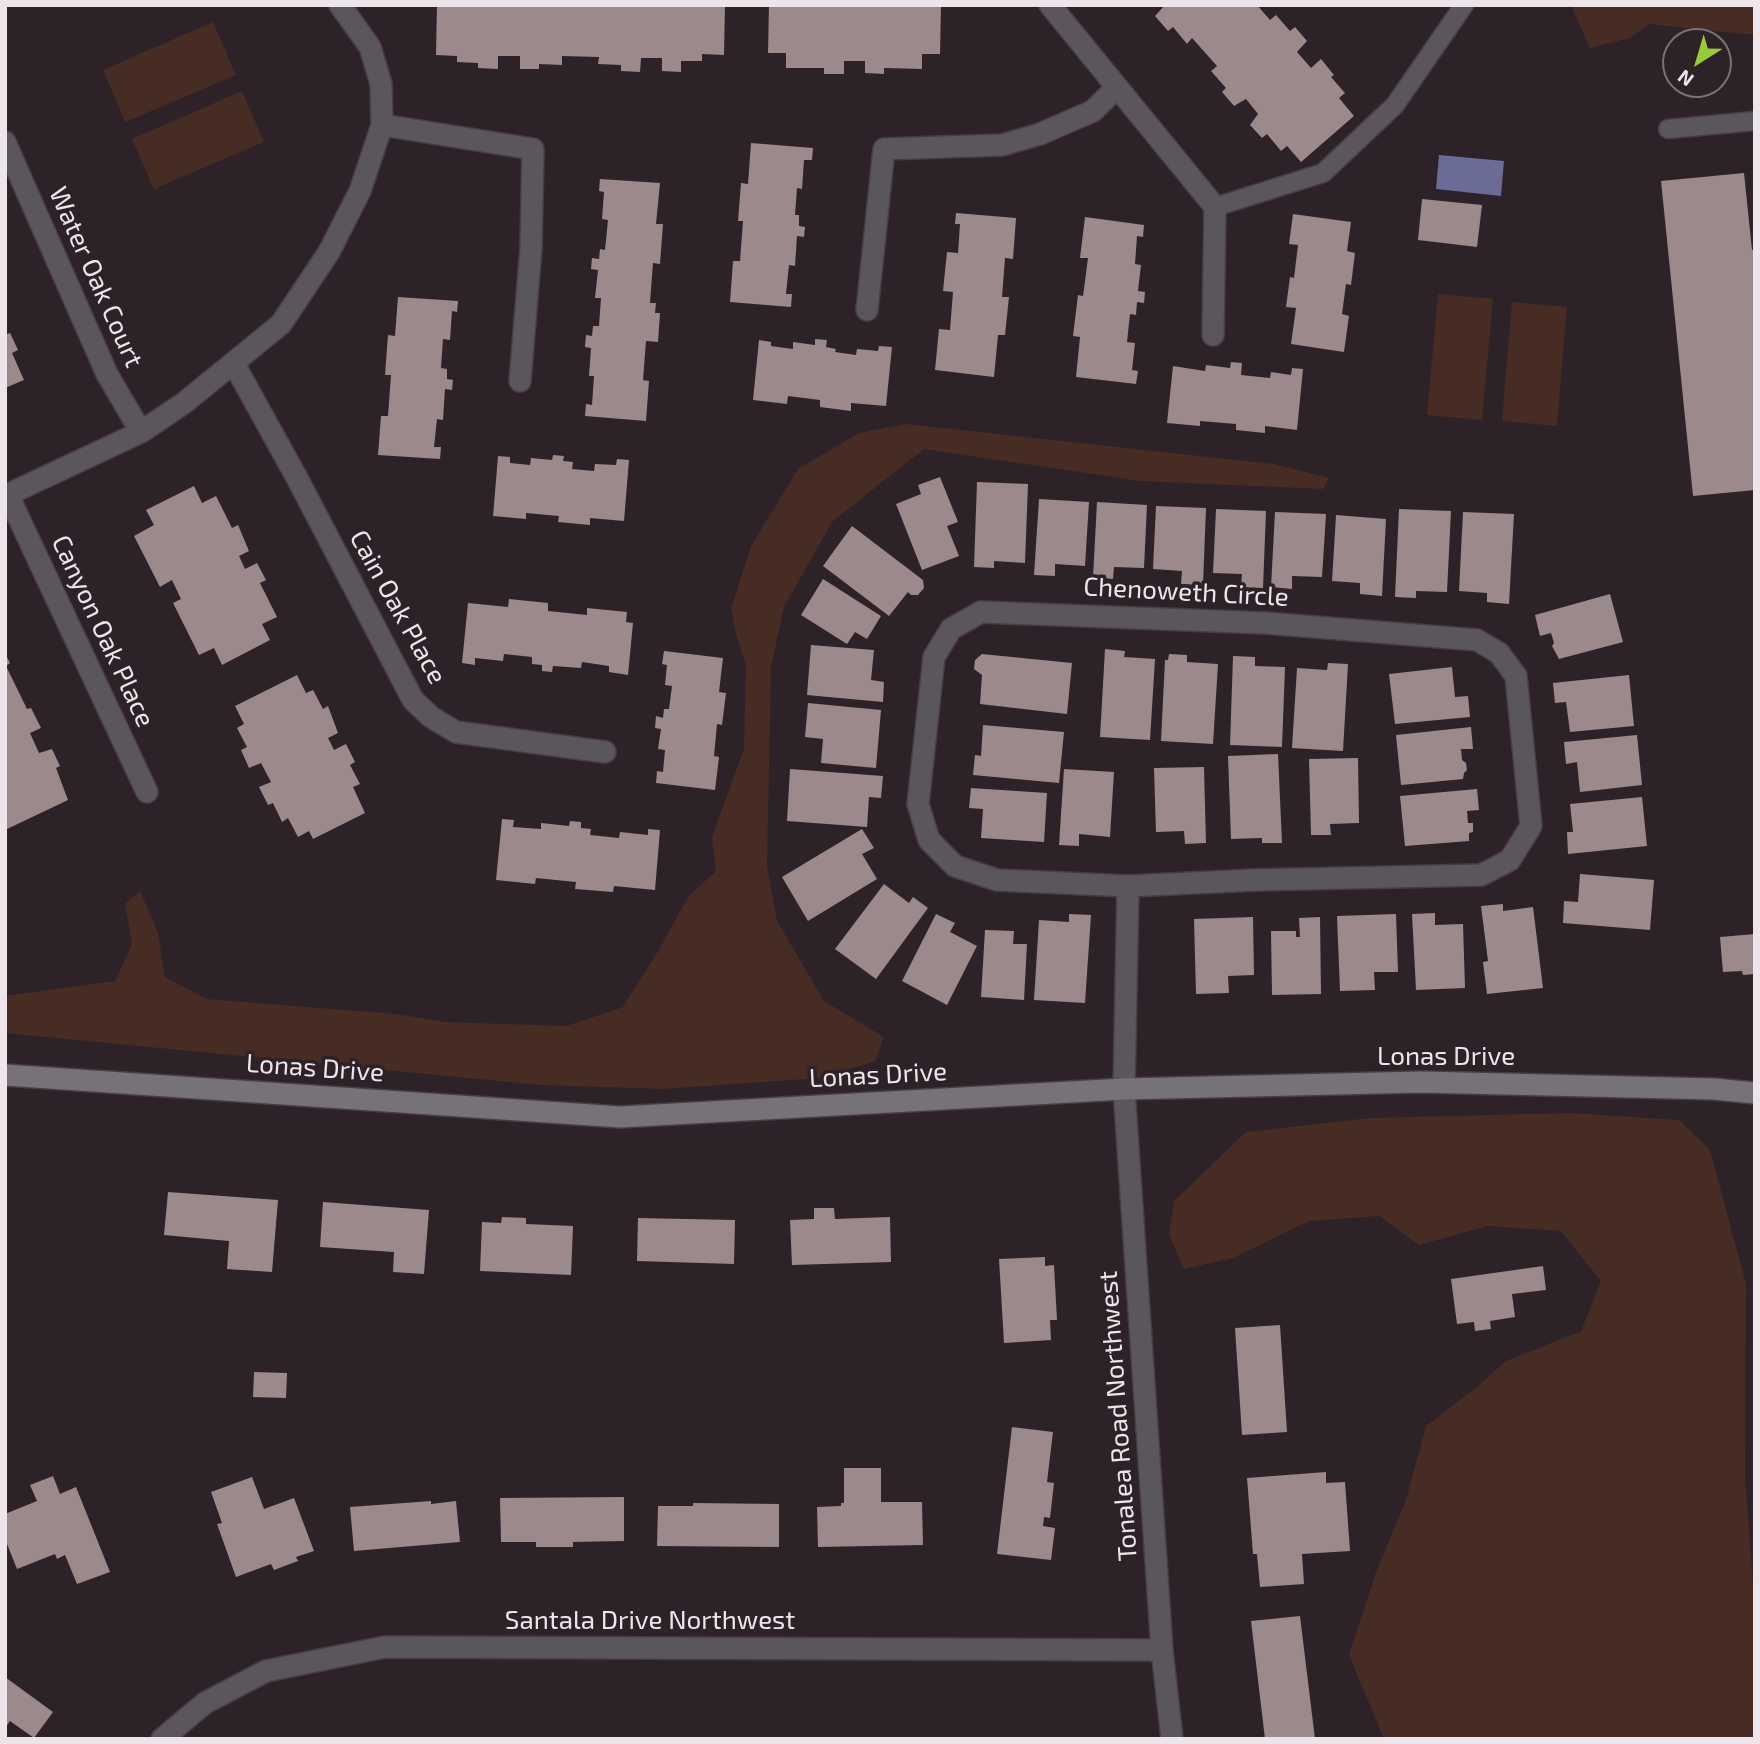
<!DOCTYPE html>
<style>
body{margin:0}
#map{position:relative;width:1760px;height:1744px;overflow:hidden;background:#2e2229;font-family:"Exo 2",sans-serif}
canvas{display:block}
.frame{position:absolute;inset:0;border:7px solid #ede5ea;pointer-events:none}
.north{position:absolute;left:1662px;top:28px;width:70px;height:70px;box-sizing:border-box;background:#2e2229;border:2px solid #7a7076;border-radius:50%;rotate:217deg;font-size:19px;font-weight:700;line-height:28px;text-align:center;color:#ede5ea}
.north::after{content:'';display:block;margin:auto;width:24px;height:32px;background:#97cc38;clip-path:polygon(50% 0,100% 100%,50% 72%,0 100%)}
</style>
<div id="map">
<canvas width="1760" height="1744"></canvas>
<div class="frame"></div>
<div class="north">N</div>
</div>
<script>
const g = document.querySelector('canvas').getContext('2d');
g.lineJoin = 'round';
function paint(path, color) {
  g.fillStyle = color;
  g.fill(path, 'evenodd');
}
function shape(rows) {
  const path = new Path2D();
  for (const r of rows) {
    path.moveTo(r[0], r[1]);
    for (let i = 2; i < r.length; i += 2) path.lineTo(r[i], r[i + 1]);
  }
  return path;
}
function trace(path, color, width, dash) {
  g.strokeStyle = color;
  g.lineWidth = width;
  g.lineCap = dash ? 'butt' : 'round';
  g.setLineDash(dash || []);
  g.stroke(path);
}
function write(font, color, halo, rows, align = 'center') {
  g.font = font + ' "Exo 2",sans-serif';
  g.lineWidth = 7;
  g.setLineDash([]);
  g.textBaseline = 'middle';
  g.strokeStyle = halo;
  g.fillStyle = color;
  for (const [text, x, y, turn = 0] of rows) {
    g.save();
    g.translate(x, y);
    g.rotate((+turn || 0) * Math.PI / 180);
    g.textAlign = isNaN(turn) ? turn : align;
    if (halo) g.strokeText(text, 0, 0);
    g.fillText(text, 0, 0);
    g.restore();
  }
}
const green = shape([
 [1571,5,1755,5,1755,35,1649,24,1630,38,1590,48],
 [213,22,236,75,125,122,103,70],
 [242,91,264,142,154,189,132,139],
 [1438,294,1493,299,1482,420,1427,415],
 [1512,302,1567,307,1557,426,1502,421],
 [906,424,1273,464,1329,478,1323,489,1140,481,924,449,832,522,784,607,771,667,767,866,777,921,824,1001,884,1037,875,1061,820,1078,663,1089,540,1085,5,1033,5,996,115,981,132,944,125,904,140,891,158,933,165,977,206,999,395,1014,445,1022,566,1026,623,1007,660,948,688,897,716,871,712,837,744,749,746,665,737,638,731,609,751,546,798,469,859,433],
 [1570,1113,1679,1120,1710,1150,1746,1284,1745,1476,1755,1609,1755,1739,1384,1739,1349,1655,1376,1572,1406,1500,1426,1426,1477,1387,1506,1361,1581,1331,1601,1281,1561,1231,1488,1226,1419,1245,1379,1216,1309,1221,1233,1258,1184,1269,1169,1234,1174,1201,1246,1132,1370,1118]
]);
const water = shape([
 [1439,155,1504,161,1501,196,1436,189]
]);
const building = shape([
 [437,5,725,5,724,55,702,54,702,61,681,61,681,72,662,71,662,58,641,58,640,72,621,71,621,65,598,64,599,57,562,56,562,65,539,64,539,69,520,69,520,56,498,56,498,69,478,68,478,63,457,62,457,56,436,55],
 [769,5,941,5,940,54,922,54,922,69,884,68,884,74,865,73,865,61,844,61,844,74,824,74,824,68,786,68,786,53,768,53],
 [1165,5,1257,5,1270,20,1276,15,1290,31,1295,27,1307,41,1297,52,1311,68,1321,59,1334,75,1331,77,1345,93,1339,98,1354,116,1301,162,1287,146,1281,151,1267,134,1262,138,1250,125,1258,114,1246,99,1234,106,1222,92,1226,88,1211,71,1217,66,1192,38,1187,44,1173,27,1168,31,1155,16],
 [751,143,813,148,812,160,804,160,802,189,797,188,795,215,799,215,799,226,805,227,804,237,797,236,795,266,789,265,786,294,792,294,791,307,730,302,733,261,740,261,743,221,738,221,741,183,748,184],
 [1744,173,1752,250,1755,249,1755,490,1693,496,1661,181],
 [600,179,660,183,656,224,663,224,660,264,653,263,650,303,656,303,655,313,660,313,658,342,646,341,643,380,649,381,646,421,585,416,586,404,592,405,594,376,589,376,591,348,585,347,586,335,592,336,593,326,599,326,601,298,595,298,598,270,591,269,592,258,599,259,600,249,605,250,608,220,602,219,604,192,599,191],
 [1422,199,1482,205,1477,247,1418,240],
 [956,213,1016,218,1013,259,1005,258,1002,297,1009,297,1005,335,998,335,994,377,935,370,939,329,950,330,953,292,943,291,947,252,958,253,960,224,955,224],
 [1293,214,1351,222,1347,251,1355,253,1351,285,1346,284,1342,314,1349,316,1344,352,1291,344,1296,308,1286,307,1290,277,1294,278,1298,245,1289,244],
 [1085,217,1144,225,1143,237,1137,236,1135,264,1141,265,1138,291,1145,292,1144,303,1137,302,1136,315,1130,314,1127,342,1135,343,1132,370,1138,371,1136,384,1076,377,1080,337,1073,336,1078,295,1083,296,1088,258,1080,258],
 [398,297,458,301,457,312,452,311,450,340,443,339,441,368,447,369,447,379,453,380,452,390,445,389,443,420,437,419,434,447,441,447,440,459,378,455,381,416,388,416,391,375,385,375,388,335,395,336],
 [10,333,18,350,12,353,24,380,5,388,5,335],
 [815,339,827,340,826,347,836,349,835,352,856,355,857,349,878,351,879,346,892,347,886,406,851,403,851,411,820,407,820,400,788,396,787,404,753,400,759,340,771,342,771,346,793,349,793,342,815,345],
 [1231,362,1242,363,1241,375,1270,378,1271,372,1291,375,1292,368,1303,369,1297,430,1265,426,1265,433,1236,430,1236,424,1200,421,1200,426,1167,423,1173,366,1205,371,1206,365,1230,368],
 [553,455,564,456,563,461,573,462,572,469,594,471,595,464,616,465,617,459,629,460,624,521,590,518,590,525,558,522,559,516,526,513,526,519,493,516,498,456,510,457,510,463,530,465,531,458,552,460],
 [940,477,958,522,947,526,959,556,922,570,896,504,921,494,918,485],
 [977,482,1028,484,1025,563,994,561,994,568,974,567],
 [194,486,202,503,216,496,232,528,238,525,249,551,239,556,240,558,245,569,257,563,266,580,260,583,277,617,262,624,270,640,222,665,214,648,199,655,173,603,181,599,172,580,160,587,134,536,154,525,146,510],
 [1039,499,1089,502,1085,566,1055,564,1055,576,1034,575],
 [1097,502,1147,505,1144,568,1114,567,1113,579,1093,577],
 [1156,506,1206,508,1203,585,1181,584,1182,571,1153,569],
 [1216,509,1266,511,1263,588,1241,587,1242,574,1213,573],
 [1399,509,1451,511,1447,592,1416,591,1416,598,1395,597],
 [1275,512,1326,514,1322,577,1292,576,1292,589,1271,587],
 [1463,512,1514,514,1509,604,1487,602,1487,593,1459,591],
 [1336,515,1386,519,1382,596,1360,594,1360,583,1332,581],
 [852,526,923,580,924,588,918,595,911,595,908,592,889,616,823,566],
 [823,579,881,616,867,639,855,632,847,644,801,615],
 [1610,594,1623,642,1559,659,1552,646,1554,643,1551,633,1540,636,1535,615],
 [509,599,548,603,548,611,587,615,587,608,627,612,626,622,633,623,628,675,609,672,609,666,582,662,581,668,553,666,552,672,542,671,542,665,532,664,532,657,504,654,503,661,475,658,475,665,462,663,468,603,508,607],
 [811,645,874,650,871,680,884,682,883,702,807,695],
 [1105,649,1125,651,1124,657,1155,659,1150,740,1100,737],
 [664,651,723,658,719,692,726,693,722,725,717,724,714,756,719,757,715,790,656,783,657,771,663,772,665,750,658,749,661,729,655,728,656,716,663,718,664,709,669,709,672,686,665,685,667,665,662,664],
 [5,653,10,663,6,666,27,709,31,708,41,728,30,733,39,753,52,749,60,766,56,768,68,800,5,830],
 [982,654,1072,663,1067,714,980,704,982,675,974,669,975,660],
 [1169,654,1187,655,1187,662,1218,664,1213,744,1161,741,1165,660,1168,660],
 [1233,656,1255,657,1255,666,1285,667,1282,747,1230,745],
 [1328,663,1348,664,1343,751,1292,748,1297,668,1327,670],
 [1452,667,1455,697,1468,696,1470,717,1395,724,1389,674],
 [297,675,306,693,313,690,323,709,328,706,338,733,328,738,334,750,346,744,355,762,350,765,360,784,353,787,365,813,313,839,309,831,298,837,288,818,282,822,273,803,268,805,259,787,271,782,261,763,249,768,241,750,247,747,237,728,244,724,235,706],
 [1629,675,1634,726,1570,732,1566,702,1555,703,1553,683],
 [808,703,881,710,876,768,821,763,823,739,805,737],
 [983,725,1064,732,1059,783,973,775,975,755,981,756],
 [1471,727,1473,749,1461,749,1462,760,1466,763,1467,770,1464,773,1463,779,1401,785,1396,735],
 [1637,735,1642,785,1580,792,1577,762,1566,764,1564,742],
 [1278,754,1282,843,1262,843,1262,838,1231,839,1228,756],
 [1358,758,1359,823,1330,824,1331,835,1311,835,1309,759],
 [1204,767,1206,843,1185,844,1184,831,1156,832,1154,768],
 [790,769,883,776,881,798,869,797,867,827,787,821],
 [1064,769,1114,772,1110,837,1079,834,1079,846,1059,845],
 [971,788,1047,793,1044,842,981,838,983,809,969,808],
 [1477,789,1479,810,1467,811,1468,823,1473,823,1473,832,1469,833,1469,841,1405,846,1400,796],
 [1642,797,1647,846,1568,854,1567,832,1573,832,1570,804],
 [502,819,514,820,513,827,541,829,541,823,569,826,570,821,581,822,581,828,591,829,590,835,619,838,620,832,648,835,648,829,660,830,655,890,614,886,613,892,575,889,576,882,536,878,535,884,496,880],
 [862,829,874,848,862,854,877,879,808,921,782,877],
 [1580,874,1654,880,1650,930,1563,923,1564,901,1578,902],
 [884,884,909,903,913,897,928,908,876,979,835,949],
 [1503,904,1503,911,1533,907,1543,988,1487,994,1483,962,1488,961,1481,906],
 [1435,913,1435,925,1463,924,1465,988,1416,990,1412,914],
 [936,914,955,923,950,932,977,946,947,1005,902,981],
 [1069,914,1091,915,1085,1003,1034,1000,1039,920,1069,922],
 [1396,914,1398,972,1374,972,1375,990,1340,991,1337,916],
 [1253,917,1254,975,1228,976,1229,993,1196,994,1194,919],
 [1320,917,1321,994,1272,995,1271,931,1296,931,1296,937,1300,937,1299,918],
 [985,930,1014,931,1013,944,1027,944,1024,1000,981,997],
 [1755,934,1755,974,1743,975,1742,971,1723,972,1720,937],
 [168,1192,278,1200,272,1272,227,1269,229,1241,164,1235],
 [323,1202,429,1210,424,1274,393,1272,394,1252,320,1247],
 [814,1208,834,1208,835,1219,890,1217,891,1262,792,1265,790,1220,814,1219],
 [502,1217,526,1218,526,1224,573,1226,571,1275,480,1271,482,1222,501,1223],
 [638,1218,735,1220,734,1264,637,1261],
 [1045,1257,1045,1266,1054,1265,1057,1320,1050,1320,1051,1340,1004,1343,999,1259],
 [1543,1266,1546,1290,1512,1294,1515,1317,1490,1321,1491,1329,1475,1331,1474,1322,1457,1324,1451,1279],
 [1280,1325,1287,1432,1242,1435,1235,1328],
 [254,1372,287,1373,286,1398,253,1397],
 [1012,1427,1053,1432,1047,1482,1054,1483,1050,1518,1044,1517,1043,1526,1055,1528,1051,1560,997,1554],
 [844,1468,881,1468,881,1502,922,1502,923,1545,818,1547,817,1507,841,1506,841,1503,844,1503],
 [1326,1472,1326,1483,1345,1482,1350,1551,1302,1554,1304,1584,1260,1587,1257,1554,1253,1554,1247,1478],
 [53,1476,60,1494,76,1487,110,1572,77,1584,65,1555,57,1559,55,1554,17,1569,5,1539,5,1514,37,1501,30,1485],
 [252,1477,264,1509,294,1498,314,1551,296,1557,298,1561,274,1570,271,1564,236,1577,217,1524,222,1523,211,1492],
 [624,1497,624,1541,573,1542,573,1547,536,1547,536,1542,501,1542,500,1498],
 [431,1501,431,1504,456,1501,460,1542,354,1551,350,1507],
 [693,1503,779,1504,779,1547,657,1546,658,1506,693,1506],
 [1300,1616,1315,1739,1265,1739,1251,1621],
 [5,1677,53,1712,34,1738,10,1721,5,1728]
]);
const lane = shape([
 [1668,129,1755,121],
 [1215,207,1323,173,1395,105,1464,5]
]);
const street = shape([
 [1050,5,1215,207,1213,335],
 [382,125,533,149,531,248,520,381],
 [5,142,107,374,141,432],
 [867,310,884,149,1002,145,1040,134,1093,111,1117,87],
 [234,364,297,478,413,700,431,717,456,732,605,752],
 [8,495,147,792],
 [5,496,141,432,184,403,281,324,329,252,360,191,382,125,381,84,370,47,340,5],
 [981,612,1265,623,1477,640,1499,653,1516,676,1531,826,1510,860,1481,875,1255,880,1128,886,997,880,955,866,929,840,918,804,934,657,951,629,981,612],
 [1128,886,1124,1089,1162,1650,1172,1739],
 [162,1739,205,1703,266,1671,385,1647,1162,1650]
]);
const secondary = shape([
 [5,1075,620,1117,1124,1089,1421,1082,1714,1089,1755,1093]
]);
const streetNames = [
 ["Water Oak Court",96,277,66],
 ["Chenoweth Circle",1186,592,3],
 ["Cain Oak Place",398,607,61],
 ["Canyon Oak Place",103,631,65],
 ["Lonas Drive",1446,1056],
 ["Lonas Drive",315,1068,4],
 ["Lonas Drive",878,1075,-3],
 ["Tonalea Road Northwest",1118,1416,-94],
 ["Santala Drive Northwest",650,1620]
];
paint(green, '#462c23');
paint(water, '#6a6b96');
paint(building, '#9b898b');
trace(lane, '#493d44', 21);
trace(street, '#493d44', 24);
trace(secondary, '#493d44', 24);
trace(lane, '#5a565c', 18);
trace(street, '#5a565c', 21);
trace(secondary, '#77717a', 21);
write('26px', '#ede5ea', '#2e2229', streetNames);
</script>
